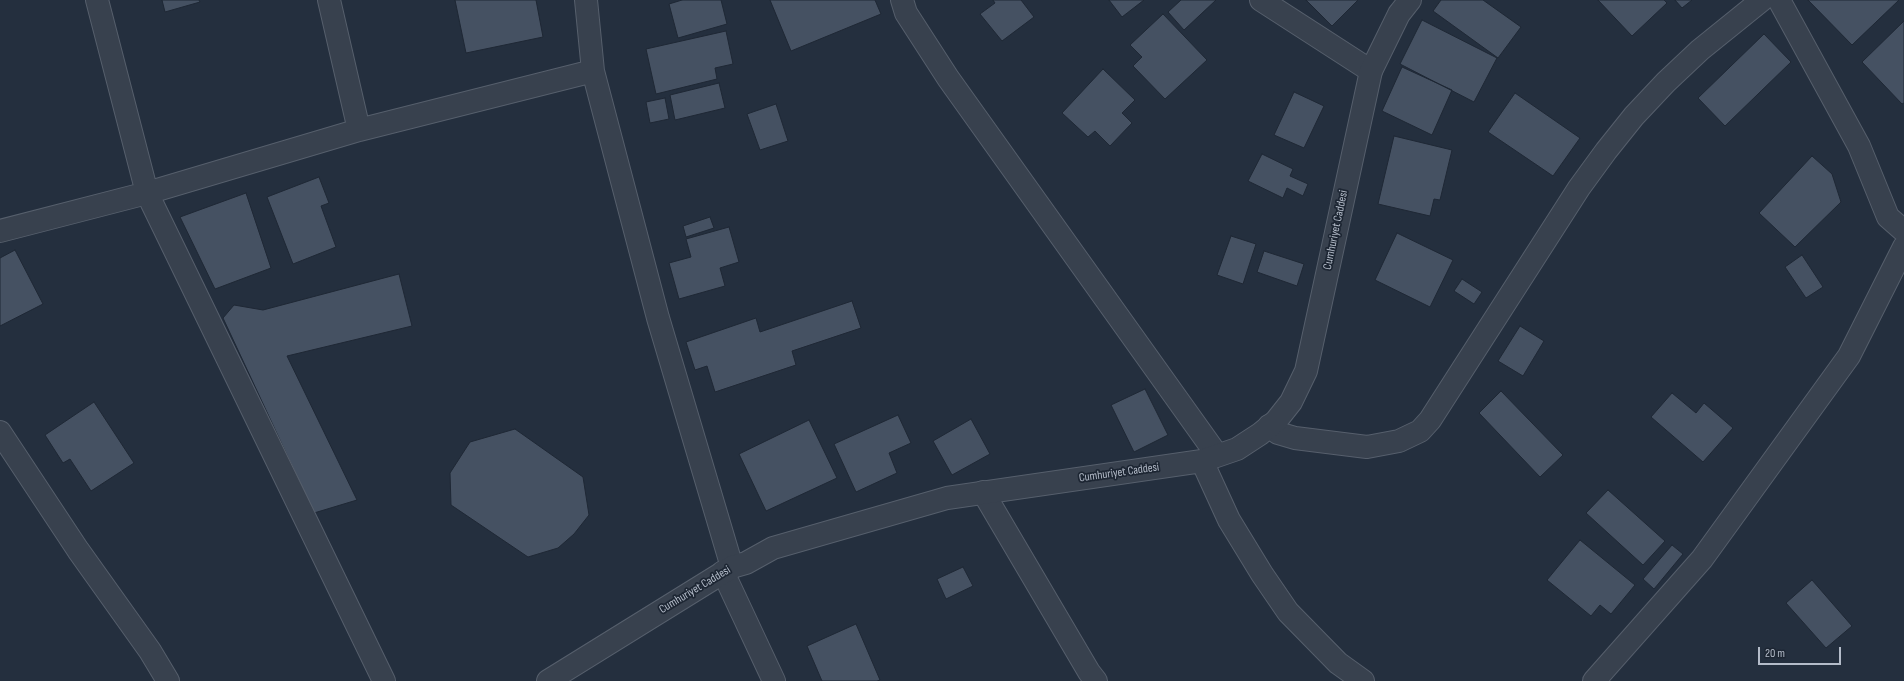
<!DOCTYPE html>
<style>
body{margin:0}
#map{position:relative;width:1904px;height:681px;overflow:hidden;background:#242f3e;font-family:"Sofia Sans Condensed",sans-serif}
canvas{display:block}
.scale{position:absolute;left:1758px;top:647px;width:83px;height:18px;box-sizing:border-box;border:2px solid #b4bcc9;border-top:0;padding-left:5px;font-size:12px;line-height:14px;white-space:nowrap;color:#b4bcc9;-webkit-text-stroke:3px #1d2633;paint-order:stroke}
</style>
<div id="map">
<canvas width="1904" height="681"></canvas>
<div class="scale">20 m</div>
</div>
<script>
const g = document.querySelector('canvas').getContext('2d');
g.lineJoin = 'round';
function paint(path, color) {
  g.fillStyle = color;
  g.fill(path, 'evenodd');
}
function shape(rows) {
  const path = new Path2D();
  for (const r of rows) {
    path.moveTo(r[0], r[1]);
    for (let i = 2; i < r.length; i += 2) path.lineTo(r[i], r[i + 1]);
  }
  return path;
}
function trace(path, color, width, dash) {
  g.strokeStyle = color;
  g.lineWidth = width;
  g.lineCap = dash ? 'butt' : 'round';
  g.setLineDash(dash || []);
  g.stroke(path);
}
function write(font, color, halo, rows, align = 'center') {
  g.font = font + ' "Sofia Sans Condensed",sans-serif';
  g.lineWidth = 3.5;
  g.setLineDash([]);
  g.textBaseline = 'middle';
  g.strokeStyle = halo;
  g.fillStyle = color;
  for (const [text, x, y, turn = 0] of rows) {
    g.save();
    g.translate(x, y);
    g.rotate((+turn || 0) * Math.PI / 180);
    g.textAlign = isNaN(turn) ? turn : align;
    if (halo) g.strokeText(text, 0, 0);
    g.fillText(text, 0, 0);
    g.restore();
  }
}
const building = shape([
 [162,0,199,0,200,2,165,12,162,0],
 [455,0,536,0,543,37,466,53,455,0],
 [682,0,721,0,727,24,678,38,669,4,682,0],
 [770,0,875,0,881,14,791,51,770,0],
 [993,0,1021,0,1034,17,1002,41,980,14,995,3,993,0],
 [1109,0,1144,0,1122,17,1109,0],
 [1181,0,1216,0,1184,30,1168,12,1181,0],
 [1306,0,1358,0,1332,26,1306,0],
 [1441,0,1483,0,1521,27,1498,58,1433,11,1441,0],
 [1598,0,1664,0,1667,3,1632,36,1598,0],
 [1675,0,1692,0,1682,8,1675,0],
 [1808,0,1899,0,1852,45,1808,0],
 [1163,14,1207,60,1165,99,1133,66,1142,57,1130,45,1163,14],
 [1422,20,1497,58,1474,102,1400,64,1422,20],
 [1904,21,1904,103,1902,104,1862,62,1904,21],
 [726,31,733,64,715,68,717,79,656,94,646,49,726,31],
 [1764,34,1791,62,1725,126,1698,98,1764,34],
 [1402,67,1452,90,1432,135,1382,111,1402,67],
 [1103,69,1135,100,1122,113,1132,123,1110,146,1095,131,1088,137,1062,113,1103,69],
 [719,83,725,108,675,120,670,95,719,83],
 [1294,92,1324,106,1304,148,1274,135,1294,92],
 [1515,93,1580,138,1553,176,1488,132,1515,93],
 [665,98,669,119,650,123,646,102,665,98],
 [776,104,788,141,760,150,747,114,776,104],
 [1394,136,1452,150,1440,200,1434,199,1430,216,1378,204,1394,136],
 [1262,154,1293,169,1290,176,1308,184,1303,196,1287,188,1283,198,1248,181,1262,154],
 [1812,156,1832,174,1841,202,1795,247,1759,213,1812,156],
 [319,177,329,203,321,206,336,247,293,264,267,197,319,177],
 [246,193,271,268,215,289,180,217,246,193],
 [710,217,714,228,686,237,683,226,710,217],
 [729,227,739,262,720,268,725,286,679,299,669,263,691,257,686,239,729,227],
 [1397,233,1453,260,1430,307,1375,280,1397,233],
 [1231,236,1256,244,1243,284,1217,275,1231,236],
 [15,250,43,304,0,326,0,258,15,250],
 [1264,251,1304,264,1297,286,1257,272,1264,251],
 [1802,255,1823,287,1806,298,1785,267,1802,255],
 [399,274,412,326,287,356,357,500,314,513,223,318,234,305,263,310,399,274],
 [1462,279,1482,292,1474,304,1454,291,1462,279],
 [852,301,861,328,792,351,796,365,715,392,707,366,695,370,686,342,756,318,760,332,852,301],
 [1520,326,1544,341,1523,376,1498,361,1520,326],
 [1145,389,1168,435,1134,452,1111,405,1145,389],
 [1501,391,1563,455,1540,477,1479,413,1501,391],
 [1672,393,1696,413,1704,403,1733,428,1703,462,1651,417,1672,393],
 [94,402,134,463,91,491,70,459,63,463,45,435,94,402],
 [898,415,911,443,889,453,897,473,856,492,834,444,898,415],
 [971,419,990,454,952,475,933,441,971,419],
 [809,420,837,478,766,511,739,454,809,420],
 [515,429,583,477,589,515,574,534,558,548,528,557,451,505,450,473,470,442,515,429],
 [1608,490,1665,541,1643,565,1586,513,1608,490],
 [1580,540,1635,585,1611,614,1600,605,1591,616,1547,580,1580,540],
 [1672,545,1683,554,1654,589,1643,579,1672,545],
 [963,567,973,586,946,599,937,579,963,567],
 [1812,580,1852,626,1826,648,1786,603,1812,580],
 [856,624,880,680,877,681,822,681,807,646,856,624]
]);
const minor = shape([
 [97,0,147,193,384,681],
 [329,0,359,130],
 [586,0,593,71,658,318,732,567],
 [902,0,906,13,948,78,1217,455],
 [1261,0,1371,71],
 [1779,0,1859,146,1888,217,1904,231],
 [0,231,147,193,359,130,593,71],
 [1269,426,1278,433,1295,438,1367,447,1399,441,1420,431,1430,420,1579,188,1606,151,1634,116,1666,82,1700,50,1762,0],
 [0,432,78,550,150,651,168,681],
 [983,492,1089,672,1096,681],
 [723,572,774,681],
 [1594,681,1702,559,1849,356,1904,247]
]);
const tertiary = shape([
 [1202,461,1229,520,1262,574,1288,612,1338,663,1363,681],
 [548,681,732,567,746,563,773,548,947,498,1202,461,1237,449,1260,434,1276,421,1291,402,1306,371,1371,71,1399,14,1410,0]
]);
const streetNames = [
 ["Cumhuriyet Caddesi",1336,230,-78],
 ["Cumhuriyet Caddesi",1119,473,-8],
 ["Cumhuriyet Caddesi",695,590,-31]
];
paint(building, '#455162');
trace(building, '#1f2835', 1);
trace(minor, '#565f6c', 24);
trace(tertiary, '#565f6c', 24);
trace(minor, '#38414e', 22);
trace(tertiary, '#38414e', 22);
write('12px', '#b4bcc9', '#1d2633', streetNames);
</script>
